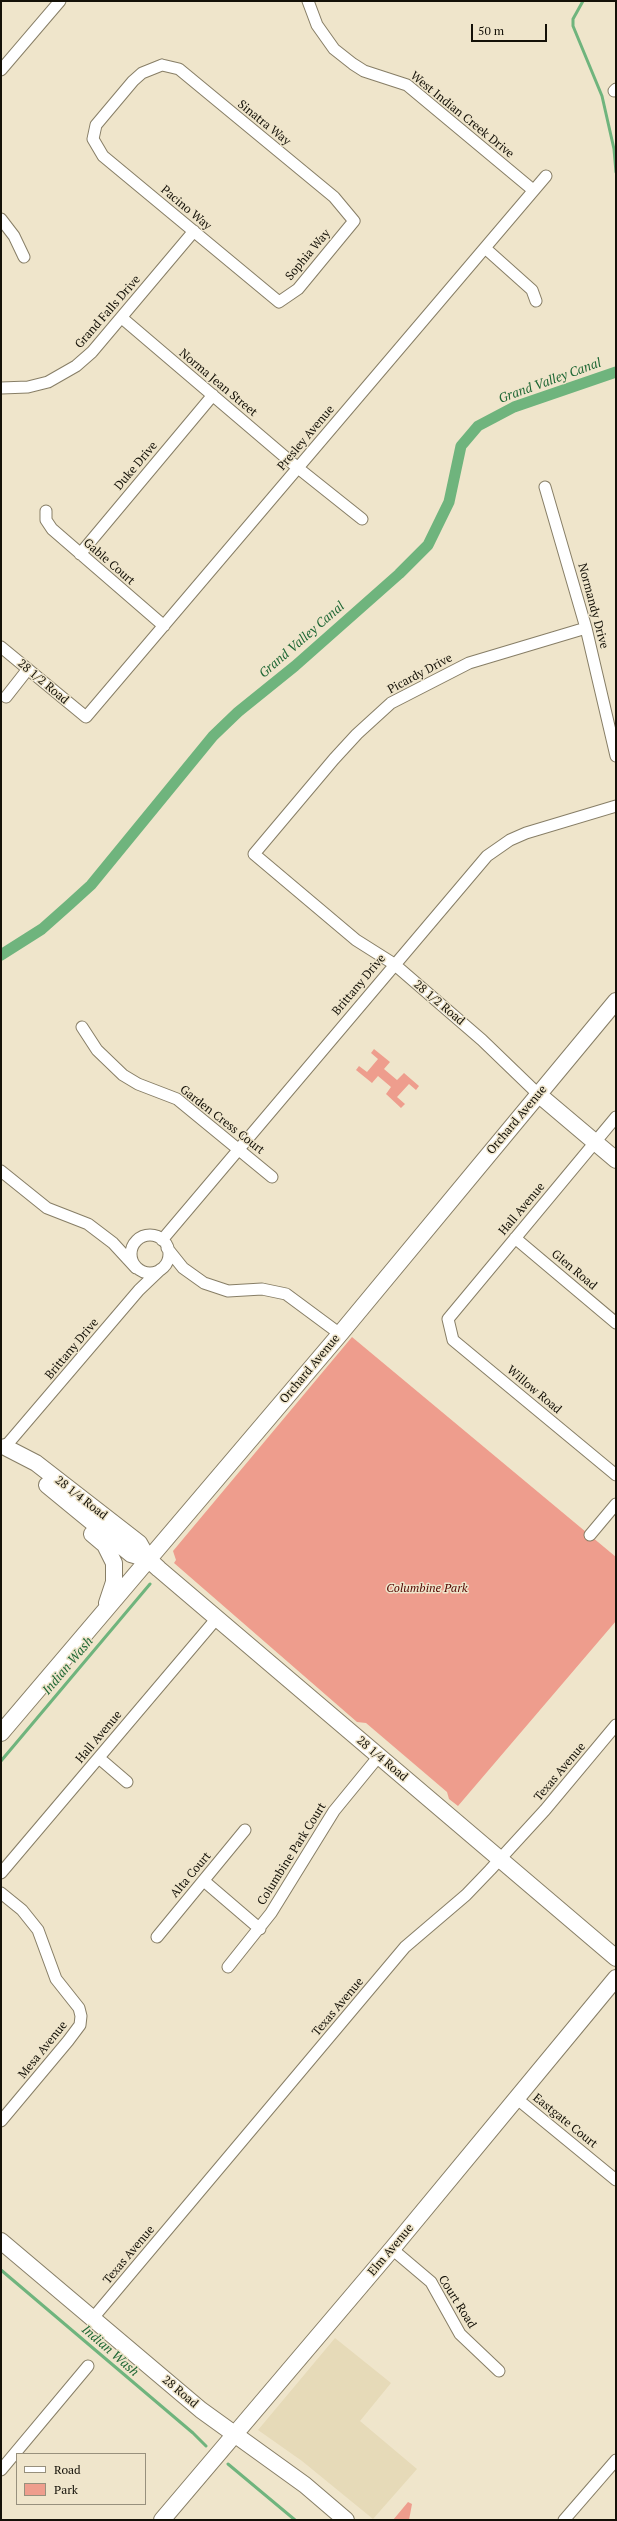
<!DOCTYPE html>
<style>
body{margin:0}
#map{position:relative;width:617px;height:2521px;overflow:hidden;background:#efe5cb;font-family:"PT Serif",serif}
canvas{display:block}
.frame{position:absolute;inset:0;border:2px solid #141108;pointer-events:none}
.legend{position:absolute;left:16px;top:2453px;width:130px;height:52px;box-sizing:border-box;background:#efe5cb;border:1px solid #97907d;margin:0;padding:5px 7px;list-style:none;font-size:12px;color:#141108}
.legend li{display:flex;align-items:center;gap:8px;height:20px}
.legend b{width:20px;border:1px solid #97907d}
.scale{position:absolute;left:471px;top:24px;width:76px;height:18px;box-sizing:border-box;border:2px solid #141108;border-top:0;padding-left:5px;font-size:12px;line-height:14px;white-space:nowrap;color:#141108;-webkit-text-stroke:3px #efe5cb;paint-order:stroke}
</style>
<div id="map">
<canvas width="617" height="2521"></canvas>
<div class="frame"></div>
<ul class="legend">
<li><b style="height:5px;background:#fff"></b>Road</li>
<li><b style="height:11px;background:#ee9d8d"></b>Park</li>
</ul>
<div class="scale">50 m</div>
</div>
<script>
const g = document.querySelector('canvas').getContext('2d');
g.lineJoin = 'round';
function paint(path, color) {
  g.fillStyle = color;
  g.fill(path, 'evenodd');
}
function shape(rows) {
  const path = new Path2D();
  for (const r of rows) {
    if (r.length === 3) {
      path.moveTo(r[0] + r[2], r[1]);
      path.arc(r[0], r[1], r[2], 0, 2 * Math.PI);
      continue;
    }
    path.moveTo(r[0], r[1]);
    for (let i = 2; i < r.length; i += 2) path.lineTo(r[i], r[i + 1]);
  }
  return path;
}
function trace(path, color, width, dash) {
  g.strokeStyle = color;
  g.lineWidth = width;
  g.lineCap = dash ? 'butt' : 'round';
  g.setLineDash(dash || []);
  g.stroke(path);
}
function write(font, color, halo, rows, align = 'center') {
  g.font = font + ' "PT Serif",serif';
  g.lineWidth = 3;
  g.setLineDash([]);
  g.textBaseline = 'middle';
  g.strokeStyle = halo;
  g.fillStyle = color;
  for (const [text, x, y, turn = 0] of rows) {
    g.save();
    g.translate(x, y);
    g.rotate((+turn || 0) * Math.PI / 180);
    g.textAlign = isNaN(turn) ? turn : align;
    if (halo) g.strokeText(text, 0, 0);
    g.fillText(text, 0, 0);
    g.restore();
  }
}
const built = shape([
 [335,2338,391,2383,360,2421,417,2469,373,2519,302,2461,258,2430]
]);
const green = shape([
 [374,1049,390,1062,384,1069,397,1080,404,1073,419,1086,416,1090,409,1084,397,1097,405,1104,401,1108,386,1094,391,1087,378,1076,372,1083,356,1070,359,1066,367,1072,378,1059,371,1053],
 [352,1337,616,1557,616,1621,458,1806,449,1799,447,1792,366,1723,357,1722,174,1563,176,1560,173,1551],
 [408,2502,412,2504,409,2520,393,2520]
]);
const stream = shape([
 [583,1,573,19,573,26,602,96,614,149,616,172],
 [1,1761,150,1584],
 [1,2270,193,2433,206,2446],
 [228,2464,295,2520]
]);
const canal = shape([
 [1,955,42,929,69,905,91,885,213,736,238,712,295,666,399,574,428,545,449,502,461,446,478,426,514,407,616,372]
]);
const street = shape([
 [308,1,317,25,334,49,353,64,364,71,407,85,533,190],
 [162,65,179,69,334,197,354,221,298,289,279,302,103,156,93,139,96,125,133,81,142,73,162,65],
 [1,70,60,1],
 [614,91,616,89],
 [1,219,14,236,24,257],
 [485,248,532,290,536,301],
 [122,318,298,468,362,519],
 [1,388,28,387,48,382,76,366,92,352,194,231],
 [545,487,586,628,616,756],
 [46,511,46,520,52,529,164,626],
 [80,554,213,395],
 [1,647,86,717,546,176],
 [6,697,28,669],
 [82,1027,97,1050,123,1075,138,1084,177,1099,272,1177],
 [538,1094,482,1040,394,964,356,940,254,854,334,759,357,734,391,703,469,663,586,628],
 [616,1117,448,1319,453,1340,616,1475],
 [1,1171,47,1208,88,1224,113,1243,136,1268],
 [150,1254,19],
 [515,1238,616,1323],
 [162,1240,487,856,510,840,526,833,616,806],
 [167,1248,183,1268,204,1283,228,1291,262,1289,286,1294,340,1334],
 [5,1447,139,1290,161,1269],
 [590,1535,616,1504],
 [99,1758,127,1782],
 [1,1873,217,1618],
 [204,1881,260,1929],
 [1,1893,22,1910,38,1930,56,1979,79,2008,81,2016,80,2025,68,2041,1,2121],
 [157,1937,245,1830],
 [228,1967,271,1913,334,1811,379,1756],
 [516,2098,616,2180],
 [392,2249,431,2282,460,2334,499,2371],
 [93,2318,405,1947,466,1895,490,1870,545,1810,616,1725],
 [1,2470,88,2366],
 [564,2520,616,2460]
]);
const secondary = shape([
 [538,1094,616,1160],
 [5,1447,36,1463,139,1543,148,1559,159,1569,616,1958],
 [47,1485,131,1554,148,1559],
 [92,1534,105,1545,114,1563,114,1582,107,1603],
 [1,1733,340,1334,616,1001],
 [1,2241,201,2410,305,2485,346,2520],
 [162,2520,392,2249,616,1978]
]);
const streetNames = [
 ["West Indian Creek Drive",462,115,39],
 ["Sinatra Way",264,123,39],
 ["Pacino Way",186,208,40],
 ["Sophia Way",308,255,-50],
 ["Grand Falls Drive",108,312,-49],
 ["Norma Jean Street",218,383,40],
 ["Presley Avenue",306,438,-50],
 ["Duke Drive",136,466,-50],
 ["Gable Court",109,562,41],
 ["Normandy Drive",593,606,75],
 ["Picardy Drive",420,674,-28],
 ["28 1/2 Road",43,682,40],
 ["Brittany Drive",359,985,-50],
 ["28 1/2 Road",439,1003,40],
 ["Garden Cress Court",222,1120,38],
 ["Orchard Avenue",517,1120,-50],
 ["Hall Avenue",522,1209,-50],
 ["Glen Road",574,1270,40],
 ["Brittany Drive",72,1349,-50],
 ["Orchard Avenue",310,1369,-50],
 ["Willow Road",534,1390,40],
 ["28 1/4 Road",81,1498,38],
 ["Hall Avenue",99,1737,-50],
 ["28 1/4 Road",382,1759,40],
 ["Texas Avenue",560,1772,-50],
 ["Columbine Park Court",292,1854,-58],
 ["Alta Court",191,1875,-50],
 ["Texas Avenue",338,2007,-50],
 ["Mesa Avenue",43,2050,-51],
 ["Eastgate Court",565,2121,39],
 ["Elm Avenue",391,2250,-50],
 ["Texas Avenue",129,2255,-50],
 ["Court Road",457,2302,58],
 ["28 Road",180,2392,40]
];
const parkNames = [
 ["Columbine Park",427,1589]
];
const waterNames = [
 ["Grand Valley Canal",550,381,-20],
 ["Grand Valley Canal",302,640,-41],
 ["Indian Wash",68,1666,-50],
 ["Indian Wash",110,2351,41]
];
paint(built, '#e6dab8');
paint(green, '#ee9d8d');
trace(stream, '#6fb47d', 3);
trace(canal, '#6fb47d', 11);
trace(street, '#877e66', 13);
trace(secondary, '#877e66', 18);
trace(street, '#fff', 11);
trace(secondary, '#fff', 16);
write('12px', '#141108', '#efe5cb', streetNames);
write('italic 12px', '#520600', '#efe5cb', parkNames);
write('italic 13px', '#1e6734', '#efe5cb', waterNames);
</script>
